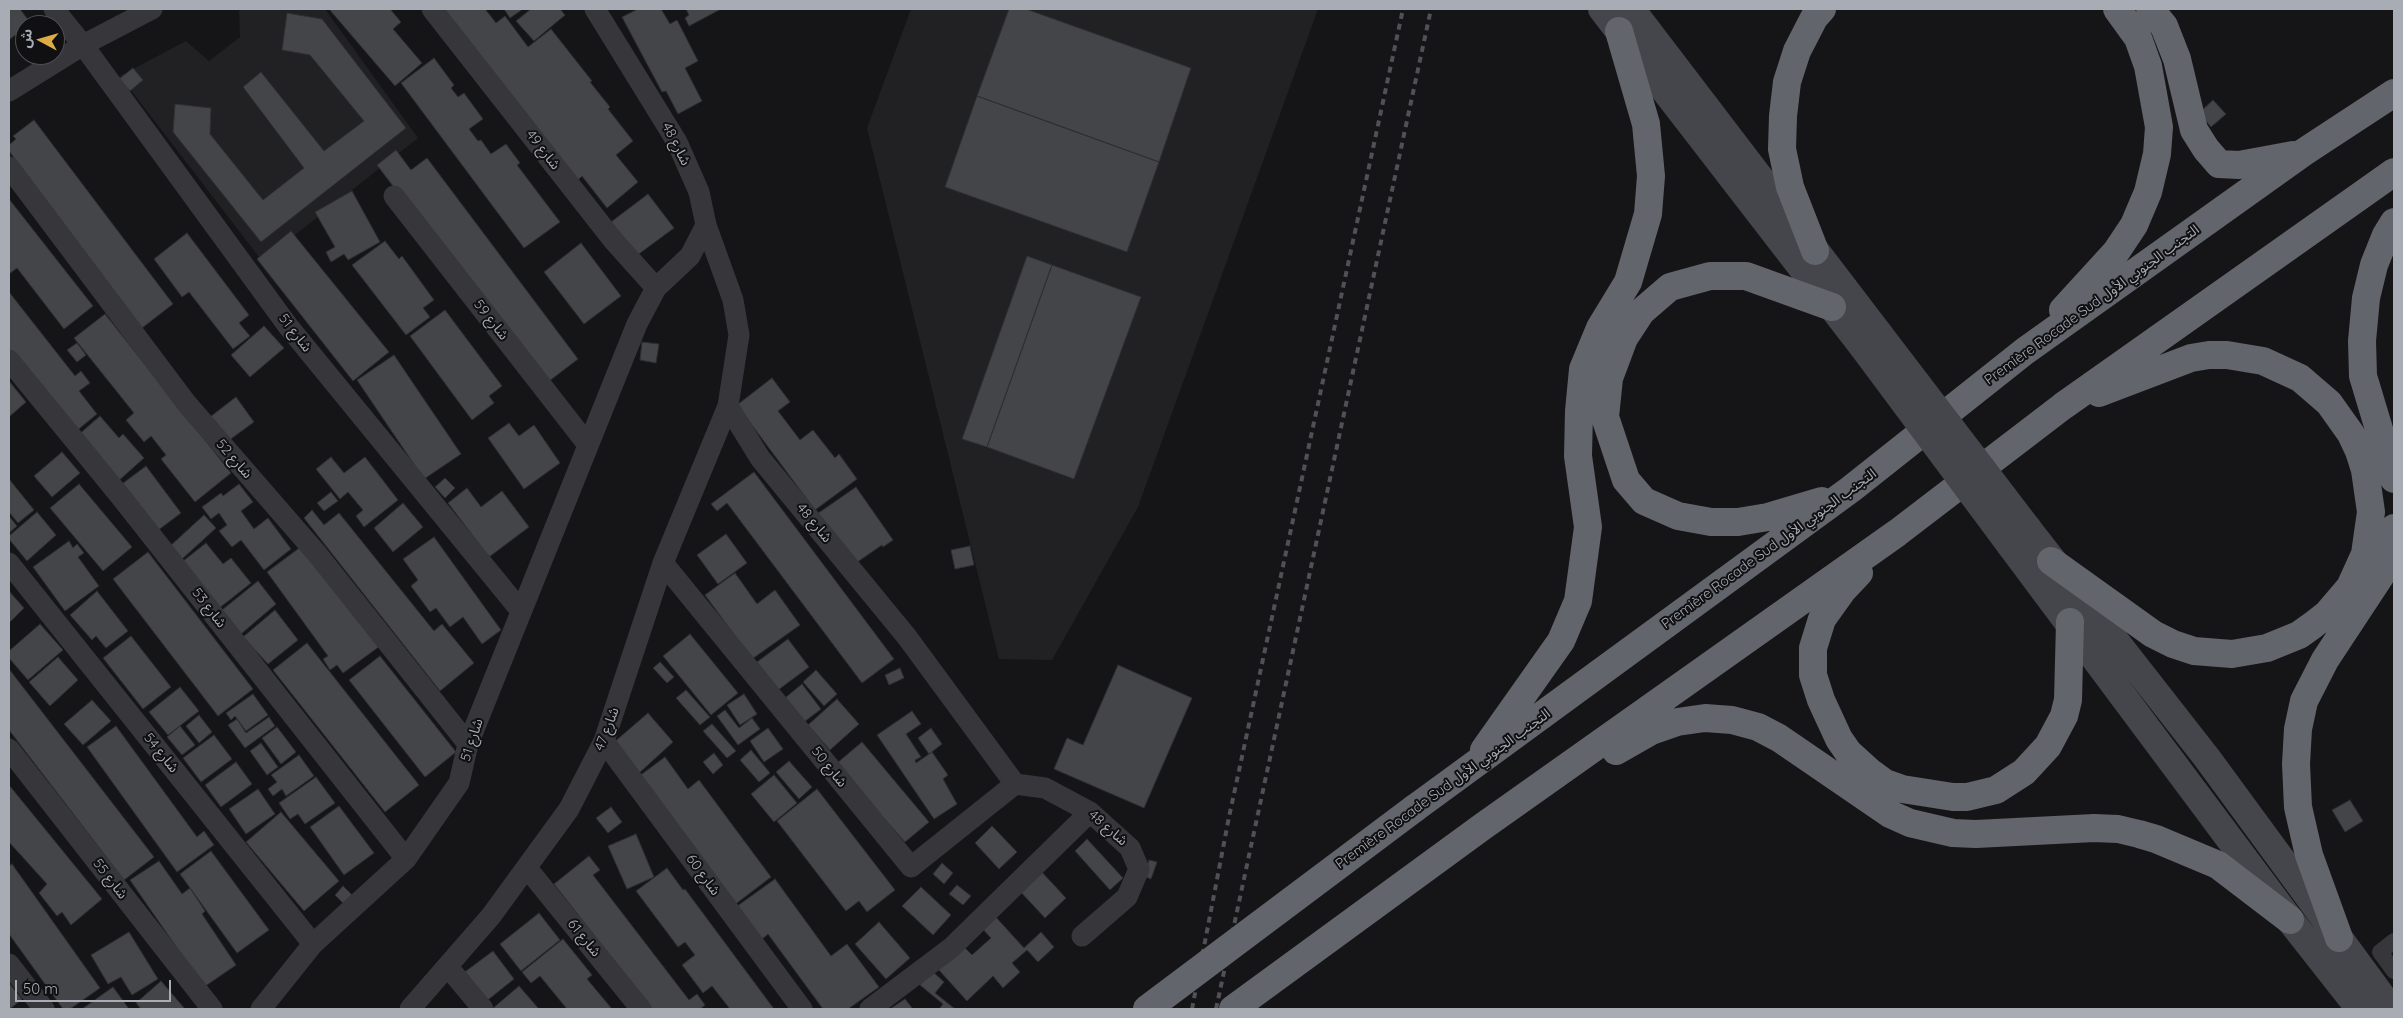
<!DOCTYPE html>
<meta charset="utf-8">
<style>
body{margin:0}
#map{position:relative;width:2403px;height:1018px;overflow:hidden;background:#151517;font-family:Quicksand,"Noto Sans Arabic",sans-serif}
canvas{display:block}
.frame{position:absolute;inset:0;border:10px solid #a8acb5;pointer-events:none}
.north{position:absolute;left:15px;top:15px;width:50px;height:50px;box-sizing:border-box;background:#101012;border:1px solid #4d4e53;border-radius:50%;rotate:276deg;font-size:14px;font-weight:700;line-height:20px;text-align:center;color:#a8acb5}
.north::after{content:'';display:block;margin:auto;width:18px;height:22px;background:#dfab45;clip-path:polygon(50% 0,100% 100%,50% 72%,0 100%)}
.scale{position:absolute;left:15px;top:980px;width:156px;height:22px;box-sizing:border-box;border:2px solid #a8acb5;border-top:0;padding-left:6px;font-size:15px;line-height:18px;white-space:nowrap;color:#a8acb5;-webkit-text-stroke:4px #101012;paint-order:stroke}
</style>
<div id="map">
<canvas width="2403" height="1018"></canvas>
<div class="frame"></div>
<div class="north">ش</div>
<div class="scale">50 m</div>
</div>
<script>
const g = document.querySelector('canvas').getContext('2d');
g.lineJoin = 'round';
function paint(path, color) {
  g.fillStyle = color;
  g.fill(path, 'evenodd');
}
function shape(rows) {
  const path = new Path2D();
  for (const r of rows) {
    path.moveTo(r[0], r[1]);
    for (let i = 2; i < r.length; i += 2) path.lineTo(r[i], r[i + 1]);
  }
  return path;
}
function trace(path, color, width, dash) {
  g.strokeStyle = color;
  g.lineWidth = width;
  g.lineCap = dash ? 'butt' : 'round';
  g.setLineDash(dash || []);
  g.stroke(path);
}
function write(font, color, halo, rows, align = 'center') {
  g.font = font + ' Quicksand,"Noto Sans Arabic",sans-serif';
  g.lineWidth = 4;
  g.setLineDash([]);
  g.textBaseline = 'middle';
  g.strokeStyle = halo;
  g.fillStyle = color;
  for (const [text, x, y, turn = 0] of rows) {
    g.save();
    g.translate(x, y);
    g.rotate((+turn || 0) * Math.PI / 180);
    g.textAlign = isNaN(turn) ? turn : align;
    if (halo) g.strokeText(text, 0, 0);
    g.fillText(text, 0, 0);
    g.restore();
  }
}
const built = shape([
 [243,9,325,9,418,138,262,261,120,76,186,41,209,61,240,37,239,11],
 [911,9,1318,9,1138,507,1052,660,999,659,867,128]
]);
const building = shape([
 [9,9,20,9,32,25,25,25,25,41,22,44,15,35,9,40,9,9],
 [329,9,390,9,401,22,393,29,422,63,395,86,329,9],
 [438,9,485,9,496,23,505,16,528,47,551,29,592,81,590,82,610,107,608,109,633,141,616,155,638,182,607,208,582,176,577,181,438,9],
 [504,9,523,9,510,18,504,9],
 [531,9,560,9,565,15,534,41,516,21,531,9],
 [638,9,661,9,670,24,677,20,698,61,685,68,702,101,678,114,666,91,662,92,622,17,638,9],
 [686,9,721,9,689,26,685,18,689,15,686,9],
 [1009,9,1026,9,1191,68,1159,162,977,96,1009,9],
 [287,13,322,19,406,128,261,242,173,132,175,104,211,108,210,134,263,200,304,168,243,87,261,72,324,151,364,121,310,55,282,50,287,13],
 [434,58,454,85,451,88,458,97,464,93,483,119,469,129,478,141,481,140,491,154,506,144,520,163,517,165,560,222,524,248,401,83,434,58],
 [133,68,143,80,130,91,119,79,133,68],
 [977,96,1159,162,1127,252,945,187,977,96],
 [2213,100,2226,114,2211,127,2199,113,2213,100],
 [34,120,173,304,142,328,9,151,9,145,16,139,13,136,34,120],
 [396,150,411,170,427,158,578,359,544,385,377,165,396,150],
 [352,191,380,242,348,260,344,254,331,262,326,252,335,247,315,212,352,191],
 [648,194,674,228,636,256,611,222,648,194],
 [9,199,93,306,64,329,17,268,9,274,9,199],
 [291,231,389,352,353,381,257,259,291,231],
 [187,233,249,315,239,323,250,336,233,349,189,292,182,297,154,259,187,233],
 [385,241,399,259,402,256,434,300,423,308,430,317,406,335,352,265,385,241],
 [581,243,621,296,584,324,544,272,581,243],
 [1027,256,1052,265,987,447,962,439,1027,256],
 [1052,265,1141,297,1074,479,987,447,1052,265],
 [9,292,75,376,81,371,90,383,79,391,97,414,75,432,9,349,9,292],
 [445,310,502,386,489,396,494,403,472,420,410,336,445,310],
 [105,314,231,473,195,502,161,459,166,455,151,436,144,442,126,420,134,413,74,338,105,314],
 [264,326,284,348,250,377,231,355,264,326],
 [642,342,659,344,656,363,640,360,642,342],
 [77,343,86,355,77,362,67,350,77,343],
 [394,355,461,454,424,479,357,380,394,355],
 [772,378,790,402,778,411,800,440,813,430,835,458,839,454,857,479,815,510,737,405,772,378],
 [9,381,26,402,9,417,9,381],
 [236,397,254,422,228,441,210,417,236,397],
 [100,416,119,438,123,434,144,458,116,483,76,437,100,416],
 [509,423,519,436,534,425,560,463,524,489,488,438,509,423],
 [62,452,80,473,52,497,34,476,62,452],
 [331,457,344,473,365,457,398,500,364,527,356,516,363,510,348,492,340,499,316,469,331,457],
 [146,466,181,513,153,534,118,487,146,466],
 [754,472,894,659,862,683,727,503,717,511,711,504,754,472],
 [445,478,455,488,445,498,435,487,445,478],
 [9,479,34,510,18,523,9,512,9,479],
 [79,484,132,547,103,571,50,508,79,484],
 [239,484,253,502,241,511,254,529,268,518,291,549,264,570,241,540,232,547,219,531,227,525,219,513,211,519,202,507,221,493,223,496,239,484],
 [856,487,893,540,883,547,882,545,853,565,817,514,856,487],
 [467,488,481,507,502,491,529,527,489,557,448,503,467,488],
 [331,492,338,501,324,511,317,503,331,492],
 [403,503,423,527,393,552,374,528,403,503],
 [312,510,324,525,339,513,434,631,442,624,474,663,440,691,304,518,312,510],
 [37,512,56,535,27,561,9,539,9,536,37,512],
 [204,515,216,528,181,560,169,547,204,515],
 [9,516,17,526,9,533,9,516],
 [726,534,747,563,718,584,697,555,726,534],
 [434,537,501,630,482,644,463,617,450,627,436,608,430,612,411,586,418,580,403,559,434,537],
 [69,541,73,548,77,544,84,553,78,557,99,586,65,611,33,567,69,541],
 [206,543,223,564,231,558,251,583,218,609,182,562,206,543],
 [306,543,380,646,343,673,337,665,330,670,323,659,328,656,267,572,306,543],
 [970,546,974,565,955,569,951,550,970,546],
 [148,552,253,689,218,716,113,579,148,552],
 [735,573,757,604,775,590,800,625,752,659,705,595,735,573],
 [258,581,276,604,241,634,222,610,258,581],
 [9,591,24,608,9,623,9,591],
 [97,591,128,631,106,648,96,636,92,640,70,615,97,591],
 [275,610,298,640,268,664,243,637,275,610],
 [40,624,63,650,28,680,9,658,9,651,40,624],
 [690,634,738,693,711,715,663,656,690,634],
 [131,636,171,687,143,709,103,658,131,636],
 [788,639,809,667,778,690,757,662,788,639],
 [307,643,419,785,385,812,273,670,307,643],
 [380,656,456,752,425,777,349,680,380,656],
 [58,657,78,680,50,706,29,682,58,657],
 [660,662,674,677,667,683,653,668,660,662],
 [1118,665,1192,698,1144,808,1054,769,1067,738,1083,745,1118,665],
 [900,668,904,678,889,685,885,675,900,668],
 [9,669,154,857,124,880,9,730,9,669],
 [816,670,837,694,824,706,803,682,816,670],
 [802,684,821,709,804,722,785,698,802,684],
 [180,687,199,711,168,735,149,712,180,687],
 [686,690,710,717,700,725,676,698,686,690],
 [253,694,268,715,246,731,235,716,231,720,226,713,253,694],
 [744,694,757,714,740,725,727,705,744,694],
 [837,699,859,724,830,750,808,725,837,699],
 [92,700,111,721,83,745,64,724,92,700],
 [725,710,739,728,752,718,760,729,738,745,717,716,725,710],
 [912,711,921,724,906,734,921,757,915,760,916,763,932,752,948,775,943,779,957,804,934,819,877,735,912,711],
 [648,713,673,742,638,774,612,744,648,713],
 [199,715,212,732,199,743,186,726,199,715],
 [269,717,275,726,245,748,228,725,237,719,246,733,269,717],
 [712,724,736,751,727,758,703,731,712,724],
 [116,726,197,837,204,831,214,845,177,872,87,747,116,726],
 [180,726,195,745,182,755,167,737,180,726],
 [277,727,296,752,281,764,262,738,277,727],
 [768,728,783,749,764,762,750,741,768,728],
 [931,728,942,744,929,754,918,738,931,728],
 [214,735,232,759,201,782,183,758,214,735],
 [862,742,929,822,905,842,836,764,862,742],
 [261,743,278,767,267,775,250,751,261,743],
 [751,750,770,773,759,782,740,760,751,750],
 [714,753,723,765,713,774,703,762,714,753],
 [299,755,314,776,286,796,282,789,273,796,268,789,277,782,271,775,299,755],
 [665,757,688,789,699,780,771,877,733,906,638,777,665,757],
 [789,761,812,787,799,799,776,772,789,761],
 [236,762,252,784,221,807,205,785,236,762],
 [774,775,797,803,774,822,751,794,774,775],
 [316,777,335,803,305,824,298,814,290,819,279,803,316,777],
 [9,785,102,899,71,925,62,912,57,916,39,893,47,884,9,842,9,785],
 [258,789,275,814,246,834,229,809,258,789],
 [817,789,895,890,867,912,859,901,846,911,777,821,817,789],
 [2350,800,2363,821,2345,832,2332,810,2350,800],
 [339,806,374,853,344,875,310,827,339,806],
 [611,807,622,822,608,833,596,818,611,807],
 [281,812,339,881,304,911,246,842,281,812],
 [992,826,1017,852,999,869,975,843,992,826],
 [636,834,654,877,627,889,608,846,636,834],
 [1087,839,1123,878,1110,890,1075,851,1087,839],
 [211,851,269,930,237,953,180,874,211,851],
 [589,856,600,870,593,875,689,1000,697,994,705,1005,700,1009,652,1009,554,884,589,856],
 [1149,860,1157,862,1151,879,1144,876,1149,860],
 [159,861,182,894,190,888,205,911,202,914,236,965,204,987,130,880,159,861],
 [942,863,953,873,944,884,933,874,942,863],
 [12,864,100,988,70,1009,63,1009,9,934,9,866,12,864],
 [667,868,683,890,685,889,774,1009,730,1009,712,986,703,993,682,965,695,955,685,942,678,947,636,891,667,868],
 [1039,869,1066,898,1045,918,1018,889,1039,869],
 [775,879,831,956,847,944,879,987,848,1009,823,1009,768,934,761,940,736,907,775,879],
 [957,885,971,896,963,905,949,894,957,885],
 [343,886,357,900,348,908,335,895,343,886],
 [921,887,951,915,933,935,902,906,921,887],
 [539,913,560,940,521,971,500,944,539,913],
 [993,914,1024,948,1041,932,1054,947,1038,962,1027,950,1012,963,1020,972,1003,988,993,976,967,1001,938,969,963,946,972,955,991,938,980,926,993,914],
 [879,922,910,958,886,979,855,944,879,922],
 [129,932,158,979,132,995,121,977,108,984,91,955,129,932],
 [563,939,592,975,587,979,612,1009,567,1009,540,976,531,983,522,972,563,939],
 [493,951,514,979,484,1003,462,974,493,951],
 [932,971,944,982,935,993,955,1009,939,1009,943,1004,920,985,932,971],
 [161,981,185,1009,141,1009,136,1003,161,981],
 [9,983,22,999,10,1009,9,1009,9,983],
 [519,986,539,1009,492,1009,519,986],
 [113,987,129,1009,82,1009,113,987],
 [905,999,913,1009,890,1009,905,999]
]);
const pedestrian = shape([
 [2394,941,2380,952,2394,971]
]);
const minor = shape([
 [54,9,83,45,288,326,521,611],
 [432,9,613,240,656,288],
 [595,9,677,142,699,192,706,225,733,300,739,335,728,406,760,458,907,637,1015,784,1045,788,1090,812,1130,848,1139,869,1127,897,1082,936],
 [9,91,83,45,152,9],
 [9,167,187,404,318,555,468,744],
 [394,196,588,445],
 [9,360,121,497,406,859],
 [9,563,313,944],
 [663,563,911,867,1015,784],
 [604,741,802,1009],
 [9,749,212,1009],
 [527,868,641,1009],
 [9,964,44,1009],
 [448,967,483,1009],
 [261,1009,313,944,406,859,459,783,468,744,637,324,656,288,690,256,706,225],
 [410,1009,491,916,569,809,604,741,663,563,728,406],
 [870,1009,951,948,1090,812]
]);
const secondary = shape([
 [1602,9,1863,347],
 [1631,9,1879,334],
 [2028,529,2207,758,2391,1009],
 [2011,546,2290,920,2360,1009]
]);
const motorway = shape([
 [2150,9,2164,26,2177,59,2194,130,2206,149,2219,164,2239,165,2293,155],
 [2394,222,2386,235,2374,265,2366,298,2362,341,2363,376,2394,479],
 [1815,251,1790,187,1782,149,1783,116,1787,82,1797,51,1814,18,1822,9],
 [2063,310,2116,252,2134,225,2148,192,2157,154,2159,127,2148,66,2138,38,2117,9],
 [1822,501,1768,517,1738,522,1711,522,1678,516,1644,501,1626,480,1605,417,1609,378,1624,338,1641,312,1670,287,1710,276,1746,276,1832,307],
 [2051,561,2153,634,2173,644,2194,651,2232,654,2267,648,2299,635,2313,625,2327,614,2350,587,2365,554,2371,512,2365,470,2359,451,2351,434,2329,403,2300,378,2263,361,2227,355,2209,355,2191,358,2099,393],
 [1859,573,1842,591,1822,619,1813,648,1813,675,1821,700,1839,739,1848,752,1870,772,1885,783,1902,789,1953,797,1967,797,1996,790,2024,772,2048,746,2064,716,2068,700,2070,622],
 [1484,750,1561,641,1578,601,1588,527,1578,456,1579,411,1583,369,1600,328,1628,282,1648,214,1651,176,1646,124,1619,31],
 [1616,751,1651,731,1677,722,1705,718,1732,720,1758,727,1779,738,1890,814,1910,823,1953,833,1976,834,2094,828,2118,829,2139,834,2156,839,2218,865,2290,920],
 [1415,808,1851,489,2025,351,2304,152,2394,93],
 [2339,938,2309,855,2298,807,2296,764,2298,729,2304,701,2325,660,2381,575,2389,555,2394,528],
 [1233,1009,1482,827,1897,533,2063,406,2394,172]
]);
const rail = shape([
 [1192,1009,1229,817,1403,9],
 [1216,1009,1431,9]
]);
const secondaryBridge = shape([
 [1879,334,2028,529],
 [1863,347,2011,546]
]);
const motorwayBridge = shape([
 [1147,1009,1415,808]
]);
const streetNames = [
 ["شارع 48",676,144,63],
 ["شارع 49",543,150,52],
 ["Première Rocade Sud التجنب الجنوبي الأول",2092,305,-36],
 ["شارع 59",491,320,52],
 ["شارع 51",295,333,52],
 ["شارع 52",234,459,49],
 ["شارع 48",814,523,50],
 ["Première Rocade Sud التجنب الجنوبي الأول",1769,549,-36],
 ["شارع 53",209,608,52],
 ["شارع 47",607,729,-69],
 ["شارع 51",472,740,-72],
 ["شارع 54",161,753,51],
 ["شارع 50",829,767,51],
 ["Première Rocade Sud التجنب الجنوبي الأول",1443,789,-36],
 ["شارع 48",1108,828,41],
 ["شارع 60",703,875,54],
 ["شارع 55",110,879,52],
 ["شارع 61",584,938,51]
];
paint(built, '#212124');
paint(building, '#444549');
trace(building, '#2f2f32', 1);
trace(pedestrian, '#37373b', 16);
trace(minor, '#37373b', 21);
trace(secondary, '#45464b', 28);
trace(motorway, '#63656c', 28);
trace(rail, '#505156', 4, [6, 5]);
trace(secondaryBridge, '#45464b', 28);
trace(motorwayBridge, '#63656c', 28);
write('14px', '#a8acb5', '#101012', streetNames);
</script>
